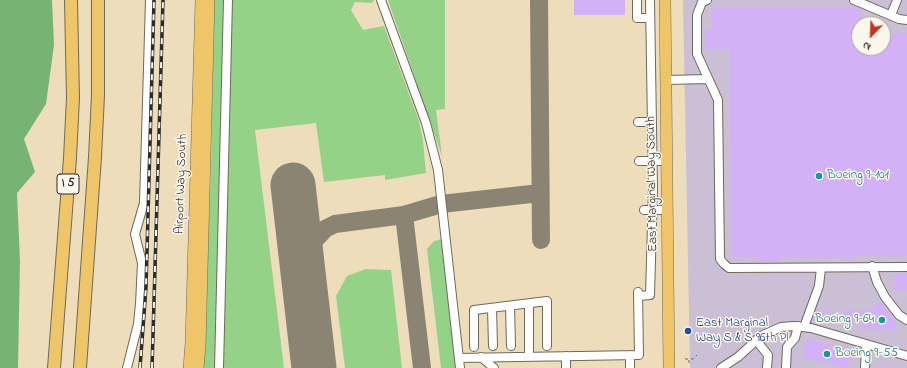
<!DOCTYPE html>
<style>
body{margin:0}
#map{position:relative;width:907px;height:368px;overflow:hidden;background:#edb;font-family:"Indie Flower",sans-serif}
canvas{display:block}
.north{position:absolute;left:851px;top:16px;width:40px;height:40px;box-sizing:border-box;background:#fbf7ec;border:1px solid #a8a59f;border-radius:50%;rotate:203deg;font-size:11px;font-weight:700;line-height:16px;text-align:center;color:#2b2b2b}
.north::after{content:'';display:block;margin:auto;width:14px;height:18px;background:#c8321e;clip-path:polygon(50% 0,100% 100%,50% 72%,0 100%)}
</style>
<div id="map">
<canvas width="907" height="368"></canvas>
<div class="north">N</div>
</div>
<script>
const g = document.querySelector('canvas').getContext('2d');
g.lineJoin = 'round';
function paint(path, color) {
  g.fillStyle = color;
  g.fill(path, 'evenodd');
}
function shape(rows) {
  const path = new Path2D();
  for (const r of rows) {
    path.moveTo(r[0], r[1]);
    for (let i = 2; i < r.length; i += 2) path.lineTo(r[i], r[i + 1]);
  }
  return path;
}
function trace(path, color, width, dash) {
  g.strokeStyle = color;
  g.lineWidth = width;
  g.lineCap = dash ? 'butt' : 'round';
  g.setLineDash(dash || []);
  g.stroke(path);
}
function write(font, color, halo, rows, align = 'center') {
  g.font = font + ' "Indie Flower",sans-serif';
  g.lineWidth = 3;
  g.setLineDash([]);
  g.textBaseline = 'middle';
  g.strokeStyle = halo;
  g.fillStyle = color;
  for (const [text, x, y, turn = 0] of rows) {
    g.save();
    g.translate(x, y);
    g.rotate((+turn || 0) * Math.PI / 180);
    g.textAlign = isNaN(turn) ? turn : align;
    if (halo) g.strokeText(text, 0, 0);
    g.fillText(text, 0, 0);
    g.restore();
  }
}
const industrial = shape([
 [683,0,907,0,907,368,690,368],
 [859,24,883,24,883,48,859,48]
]);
const green = shape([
 [214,0,224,0,216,368,203,368,211,169],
 [230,0,374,0,372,3,355,2,351,10,363,30,384,26,419,121,423,141,426,173,385,180,385,175,324,182,316,123,255,130,284,368,223,368],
 [388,0,445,0,445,109,436,110,442,156],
 [442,239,442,249,445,254,456,368,441,368,427,249,434,241],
 [366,269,391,270,402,368,345,368,336,296,347,276]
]);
const forest = shape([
 [0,0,52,0,54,45,46,104,24,139,35,172,17,193,20,261,18,368,0,368]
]);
const taxiway = shape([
 [539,0,541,240],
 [404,215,422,368],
 [303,274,306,252,310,245,325,229,335,224,404,215,441,204,540,193]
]);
const runway = shape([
 [293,185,314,368]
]);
const building = shape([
 [574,0,625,0,625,15,574,15],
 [711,7,858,8,861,9,859,48,883,48,883,33,907,33,907,255,855,255,855,258,779,258,779,262,759,262,759,257,731,257,730,49,705,49,705,29,711,29],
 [896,273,907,273,907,290,894,291,894,283,896,283],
 [874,304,883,304,883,310,888,310,888,312,896,320,896,329,864,330,861,328,862,323,841,324,841,311,874,310],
 [816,309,829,312,826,325,812,321],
 [807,339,852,351,847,368,802,357]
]);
const path = shape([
 [685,359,693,359,697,355],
 [689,363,689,360]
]);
const minor = shape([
 [381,0,426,123,438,170,460,368],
 [637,0,637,18,650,18],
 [707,0,702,2,697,15,697,54,718,100,720,259,724,264,729,268,907,267],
 [854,0,899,19,907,20],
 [891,15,897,0],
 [666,80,708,79],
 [638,122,652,122],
 [639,161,667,161],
 [644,210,667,210],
 [872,266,877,282,885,297,899,315,907,320],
 [638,296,650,295,653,189,650,0],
 [529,304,529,357],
 [510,306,511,346],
 [492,308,493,346],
 [804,327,819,286,821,268],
 [756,340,768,355,767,368],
 [474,347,474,310,547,301,547,346],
 [630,355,630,368],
 [566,356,566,368],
 [481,357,494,368],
 [459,358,639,355,638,292],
 [127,368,138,324,140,304,142,263,135,234,144,203,150,0],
 [219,368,228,0],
 [721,368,738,357,761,336,781,327,794,326,811,328,907,356],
 [786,368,787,347,795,338,798,326],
 [865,368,866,345]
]);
const major = shape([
 [665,0,669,368],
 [189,368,191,342,201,0],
 [198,368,200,346,209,0]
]);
const highway = shape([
 [54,368,70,158,73,98,71,0],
 [80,368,95,157,98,95,98,0]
]);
const rail = shape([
 [140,368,146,287,154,0],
 [152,368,163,0]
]);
const markers = [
 [819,176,4,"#0f9aa8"],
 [882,320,4,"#0f9aa8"],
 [688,331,4,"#1a4fb4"],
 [827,354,4,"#0f9aa8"]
];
const shields = [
 [68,184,22]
];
const shieldNames = [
 ["I 5",68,184]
];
const cultureNames = [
 ["Boeing 9-101",827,176],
 ["Boeing 9-64",874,320,"right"],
 ["Boeing 9-55",835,354]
];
const streetNames = [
 ["Airport Way South",182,184,-88],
 ["East Marginal Way South",653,184,-91]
];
const transitNames = [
 ["East Marginal",696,324],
 ["Way S & S 96th Pl",696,339]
];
paint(industrial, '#cbbfd5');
paint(green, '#94d288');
paint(forest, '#77b474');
trace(taxiway, '#8c8473', 18);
trace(runway, '#8c8473', 45);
paint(building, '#d2b1f6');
trace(minor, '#6f695d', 10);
trace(major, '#6f695d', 12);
trace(highway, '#6f695d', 14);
trace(path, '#6f695d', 1, [3, 3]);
trace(minor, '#fff', 8);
trace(major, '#eec569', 11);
trace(highway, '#eec569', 12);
trace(rail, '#2b2b2b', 3.5);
trace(rail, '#fbf7ec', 2, [6]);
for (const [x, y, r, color] of markers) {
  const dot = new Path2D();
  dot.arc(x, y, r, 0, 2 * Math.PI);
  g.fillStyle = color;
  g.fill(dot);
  trace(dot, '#fbf7ec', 1.5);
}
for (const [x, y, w] of shields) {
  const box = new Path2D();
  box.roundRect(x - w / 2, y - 10, w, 20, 3);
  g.fillStyle = '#fbf7ec';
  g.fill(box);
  trace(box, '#2b2b2b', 1);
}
write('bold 12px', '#2b2b2b', null, shieldNames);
write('13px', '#0d838f', '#fbf7ec', cultureNames, 'left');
write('13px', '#2b2b2b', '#fbf7ec', streetNames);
write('13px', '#164399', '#fbf7ec', transitNames, 'left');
</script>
